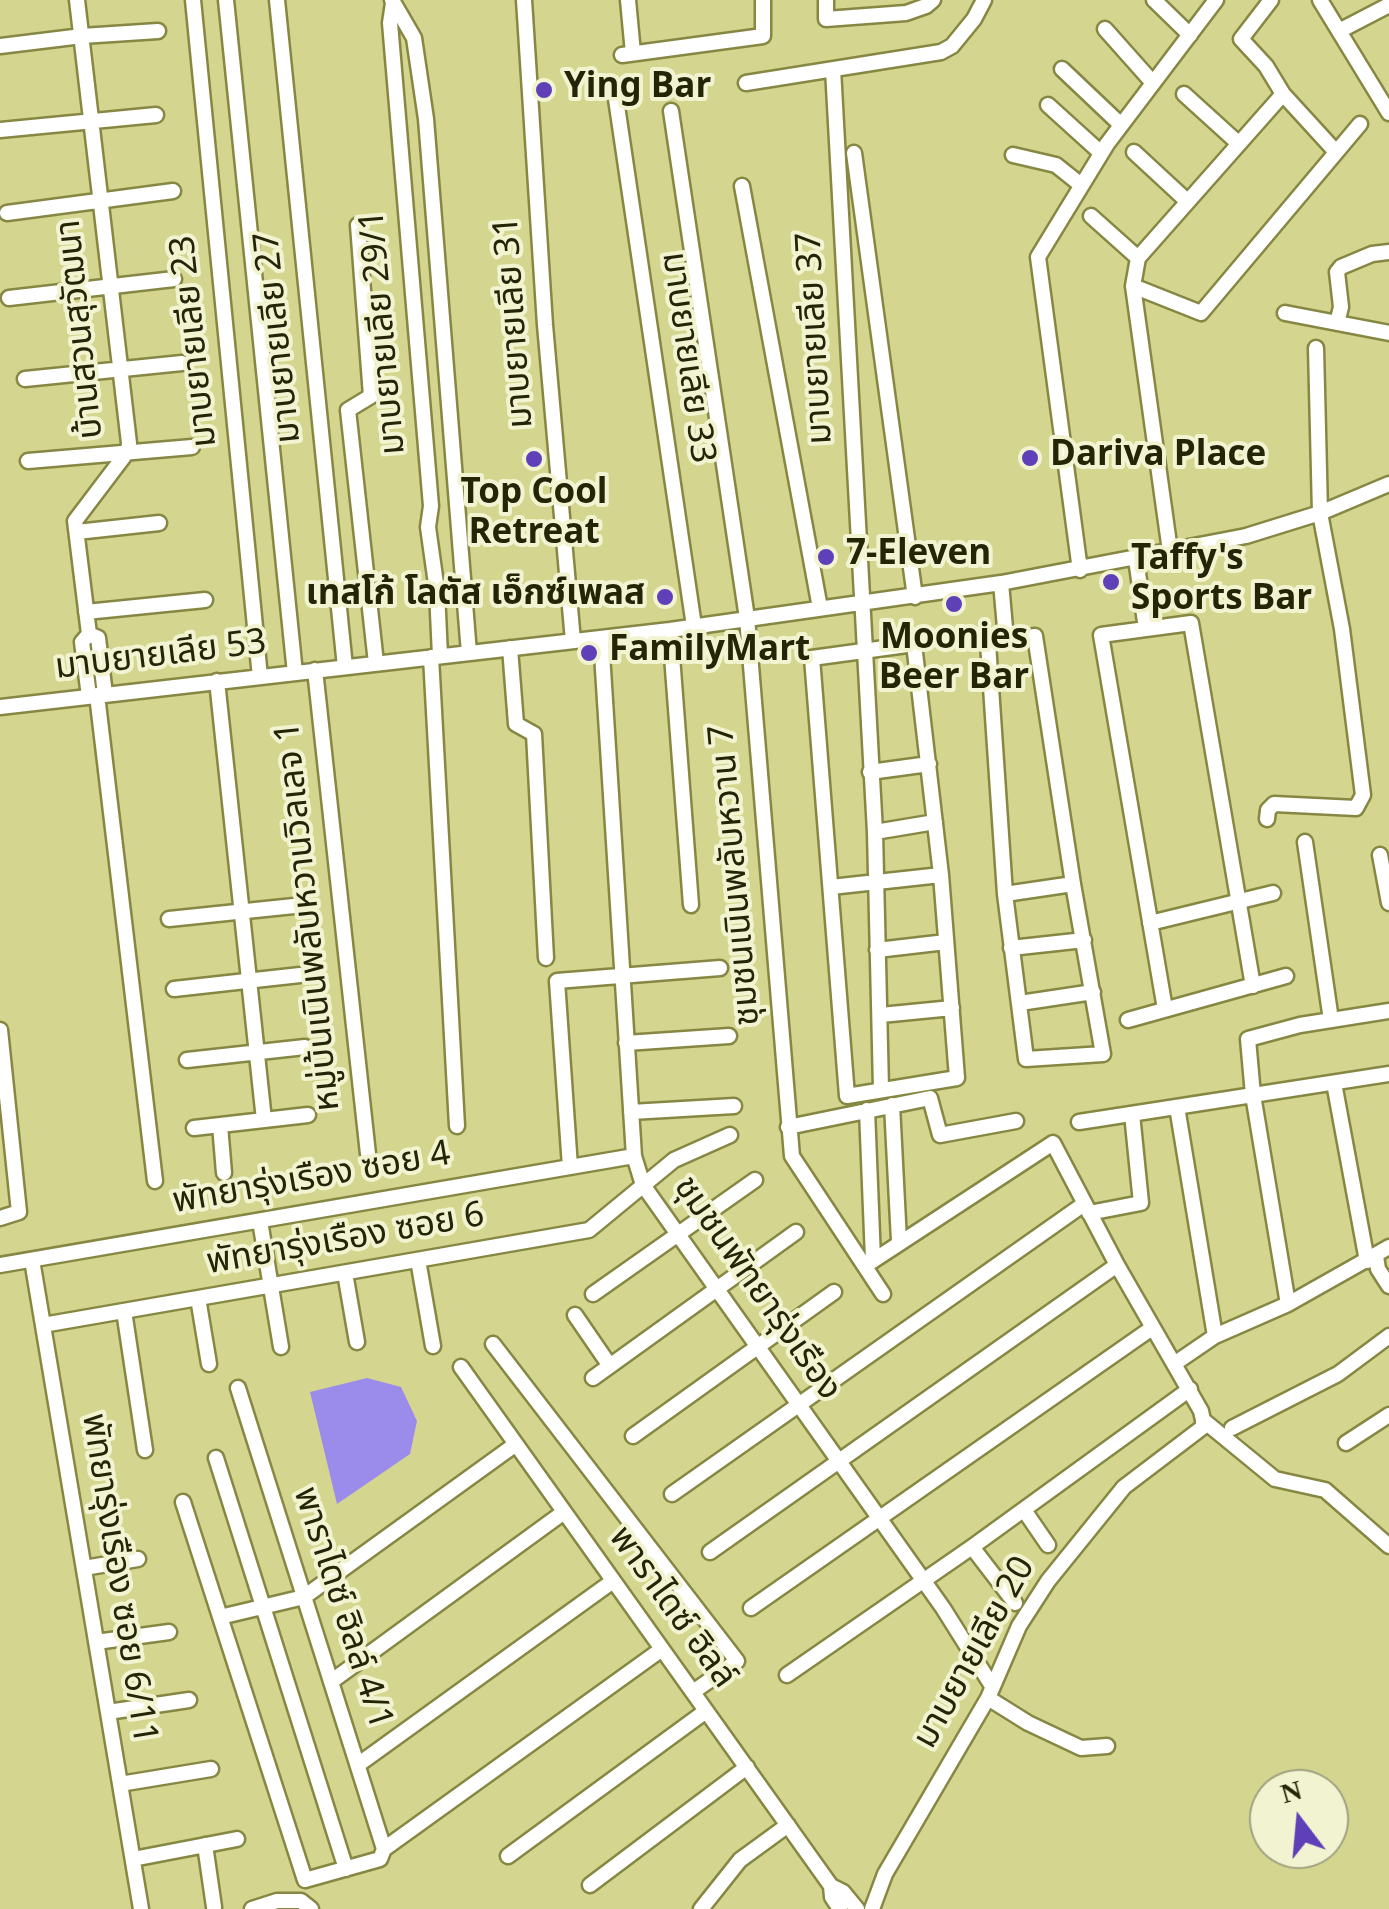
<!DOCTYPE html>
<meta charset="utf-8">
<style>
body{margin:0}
#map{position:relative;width:1389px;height:1909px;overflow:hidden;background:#d4d68f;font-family:Georgia,serif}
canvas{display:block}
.north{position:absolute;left:1249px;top:1769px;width:100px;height:100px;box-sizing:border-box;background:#f2f4d1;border:2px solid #a0a180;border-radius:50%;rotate:344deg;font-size:28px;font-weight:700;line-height:40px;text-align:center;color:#242407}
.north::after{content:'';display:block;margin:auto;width:35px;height:45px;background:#5f40b8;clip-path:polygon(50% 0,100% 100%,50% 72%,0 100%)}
</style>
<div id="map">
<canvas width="1389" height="1909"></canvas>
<div class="north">N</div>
</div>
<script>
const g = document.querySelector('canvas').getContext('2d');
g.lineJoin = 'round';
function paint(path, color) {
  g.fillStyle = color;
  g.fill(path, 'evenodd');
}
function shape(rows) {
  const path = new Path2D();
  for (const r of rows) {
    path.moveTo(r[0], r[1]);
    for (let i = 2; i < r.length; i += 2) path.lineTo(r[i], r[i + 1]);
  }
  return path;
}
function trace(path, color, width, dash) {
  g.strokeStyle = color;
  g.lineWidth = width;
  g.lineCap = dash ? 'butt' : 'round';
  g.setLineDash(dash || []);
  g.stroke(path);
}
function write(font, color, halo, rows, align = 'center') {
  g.font = font + ' Georgia,"Noto Sans Thai",serif';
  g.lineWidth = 8;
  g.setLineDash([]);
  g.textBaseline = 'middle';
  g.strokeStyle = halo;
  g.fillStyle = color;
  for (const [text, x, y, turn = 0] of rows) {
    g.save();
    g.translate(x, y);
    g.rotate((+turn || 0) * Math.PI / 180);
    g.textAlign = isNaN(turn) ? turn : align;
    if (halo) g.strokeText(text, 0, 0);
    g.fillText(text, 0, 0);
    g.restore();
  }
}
const water = shape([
 [367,1378,401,1387,417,1421,410,1454,337,1504,310,1392]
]);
const minor = shape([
 [77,0,129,443,128,451,75,521,89,634,82,642,89,696],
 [193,0,260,677],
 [226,0,295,673],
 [277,0,345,667],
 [392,0,414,38,426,119,469,653],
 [524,0,545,325,573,641],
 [628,0,633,53],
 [826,0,826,19,906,13,926,6,933,0],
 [1154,0,1190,35],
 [1271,0,1241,39,1266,66,1283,94,1336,152],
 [1320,0,1389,113],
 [393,3,390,23,431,506,428,527,437,591,440,656],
 [1105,29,1153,83],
 [1339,31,1389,5],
 [0,46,82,36,158,31],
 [622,55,763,36,763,0],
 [833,69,875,832,881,1089],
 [1062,69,1121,125],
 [746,83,941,52,952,46,974,19,984,0],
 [1184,94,1238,143],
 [616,99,694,626],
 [1048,105,1101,153],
 [671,111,747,618,792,1156,883,1294],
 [0,130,156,115],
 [1134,152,1187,201],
 [854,153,915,597],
 [1013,155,1056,165,1081,185],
 [742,186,820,608],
 [7,213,173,191],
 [1091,216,1138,258],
 [358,225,371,396,348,410,376,663],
 [1133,286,1201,313,1360,124],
 [9,298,174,279],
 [1285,313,1389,333],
 [1337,323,1341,307,1337,272,1341,267,1372,254,1389,252],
 [25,379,182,363],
 [28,461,192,447],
 [77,532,159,523],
 [1170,551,1133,286,1138,258,1283,94],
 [1136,559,1146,629],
 [1080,570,1038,257,1107,144,1216,0],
 [1001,583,1006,639],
 [86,612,205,600],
 [670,630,691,905],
 [89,634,98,638,105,694],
 [1035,636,1073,884,1103,1054,1026,1059,1005,894,988,643,1035,636],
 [601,638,634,1156,643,1185,943,1608,992,1686],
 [914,644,941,875,957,1078,847,1096,812,658,914,644],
 [510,648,516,724,534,734,546,958],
 [431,657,457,1126],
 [315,670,368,1154],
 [217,681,264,1120],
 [97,695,155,1181],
 [0,707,670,630,1001,583,1246,536,1320,513,1389,484],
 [870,772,929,764],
 [1267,819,1268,810,1274,804,1356,808,1363,795,1342,629,1320,513,1316,348],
 [875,832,935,822],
 [1305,842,1331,1020],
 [1380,855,1389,903],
 [831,887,941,875],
 [1005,894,1073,884],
 [169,919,294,906],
 [1150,923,1273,893],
 [1011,948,1084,940],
 [877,950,946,942],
 [174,989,300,975],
 [1020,1003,1093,992],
 [1165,1009,1101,635,1191,623,1253,986],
 [881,1015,952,1008],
 [1128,1020,1286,976],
 [0,1030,19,1212,0,1218],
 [626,1043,729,1036],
 [187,1060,305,1047],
 [1334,1083,1367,1261],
 [892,1105,899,1241],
 [1177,1107,1215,1336],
 [867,1110,873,1259],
 [631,1112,734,1106],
 [1079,1122,1389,1074],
 [220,1125,224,1173],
 [788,1127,930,1098,940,1135,1016,1121],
 [194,1128,308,1115],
 [570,1167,557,981,720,968],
 [1089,1213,1141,1203,1132,1114],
 [260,1221,281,1347],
 [1376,1256,1378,1269,1389,1286],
 [32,1260,141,1909],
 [418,1260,433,1346],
 [0,1265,634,1156],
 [865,1266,1053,1143,1117,1265,1201,1411,1203,1420,1203,1427,1124,1487,1048,1581,1019,1626,988,1698,885,1874,872,1909],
 [345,1273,357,1342],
 [593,1294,755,1180],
 [198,1298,209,1364],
 [1288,1304,1253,1095,1248,1039,1300,1025,1389,1011],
 [124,1311,145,1450],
 [575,1315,610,1366],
 [43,1325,589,1230,674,1160,730,1135],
 [493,1344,737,1661,693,1692],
 [1174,1364,1215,1336,1288,1304,1389,1247],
 [461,1367,831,1886],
 [593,1378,796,1232],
 [238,1388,384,1849],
 [1203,1420,1275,1479,1325,1490,1389,1546],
 [1232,1428,1338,1374,1389,1336],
 [633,1436,834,1292],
 [1346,1443,1389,1415],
 [216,1458,346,1869],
 [672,1494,1084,1204],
 [183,1502,305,1880,380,1859,384,1849,662,1649],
 [1024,1510,1048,1545],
 [972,1547,1015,1603],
 [710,1552,1117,1265],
 [84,1568,138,1559],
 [751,1608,1152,1328],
 [220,1617,304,1597,516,1444],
 [96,1642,169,1632],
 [787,1675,972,1547,1190,1389],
 [332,1681,564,1512],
 [988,1698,1028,1723,1081,1748,1107,1746],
 [108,1712,189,1700],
 [359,1764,613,1581],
 [120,1784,211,1769],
 [205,1845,214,1907],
 [508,1856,706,1711],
 [133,1859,237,1839],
 [590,1885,747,1767],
 [252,1909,277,1901,301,1901,311,1909],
 [701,1909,740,1860,788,1825],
 [840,1909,832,1897,831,1886,843,1892,857,1909]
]);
const markers = [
 [544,90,10,"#5f40b8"],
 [1030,458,10,"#5f40b8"],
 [534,459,10,"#5f40b8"],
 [826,557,10,"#5f40b8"],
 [1111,582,10,"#5f40b8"],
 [665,597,10,"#5f40b8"],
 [954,604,10,"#5f40b8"],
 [589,653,10,"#5f40b8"]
];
const poiNames = [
 ["Ying Bar",564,90],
 ["Dariva Place",1050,458],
 ["Top Cool",534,496,"center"],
 ["Retreat",534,536,"center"],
 ["7-Eleven",846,557],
 ["Taffy's",1131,562],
 ["Sports Bar",1131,602],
 ["เทสโก้ โลตัส เอ็กซ์เพลส",645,597,"right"],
 ["Moonies",954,641,"center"],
 ["Beer Bar",954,681,"center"],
 ["FamilyMart",609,653]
];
const streetNames = [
 ["มาบยายเลีย 31",517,322,-94],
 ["บ้านสวนสุวัฒนา",83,329,-96],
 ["มาบยายเลีย 29/1",386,332,-95],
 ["มาบยายเลีย 27",281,337,-96],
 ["มาบยายเลีย 37",818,338,-93],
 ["มาบยายเลีย 23",197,341,-96],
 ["มาบยายเลีย 33",685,358,82],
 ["มาบยายเลีย 53",161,658,-7],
 ["ชุมชนเนินพลับหวาน 7",738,875,-95],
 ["หมู่บ้นเนินพลับหวานวิลเลจ 1",311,916,-96],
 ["พัทยารุ่งเรือง ซอย 4",312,1181,-10],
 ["พัทยารุ่งเรือง ซอย 6",346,1242,-10],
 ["ชุมชนพัทยารุ่งเรือง",755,1290,55],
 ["พัทยารุ่งเรือง ซอย 6/11",116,1579,81],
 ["พาราไดซ์ ฮิลล์ 4/1",340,1609,72],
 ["พาราไดซ์ ฮิลล์",670,1609,54],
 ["มาบยายเลีย 20",977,1654,-61]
];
paint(water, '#9b8ceb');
trace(minor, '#868743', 19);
trace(minor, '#fff', 14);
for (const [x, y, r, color] of markers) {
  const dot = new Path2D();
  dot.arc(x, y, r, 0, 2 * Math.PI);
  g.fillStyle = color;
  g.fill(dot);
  trace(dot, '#f2f4d1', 4);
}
write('bold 35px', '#242407', '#f2f4d1', poiNames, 'left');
write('35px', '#242407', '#f2f4d1', streetNames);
</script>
